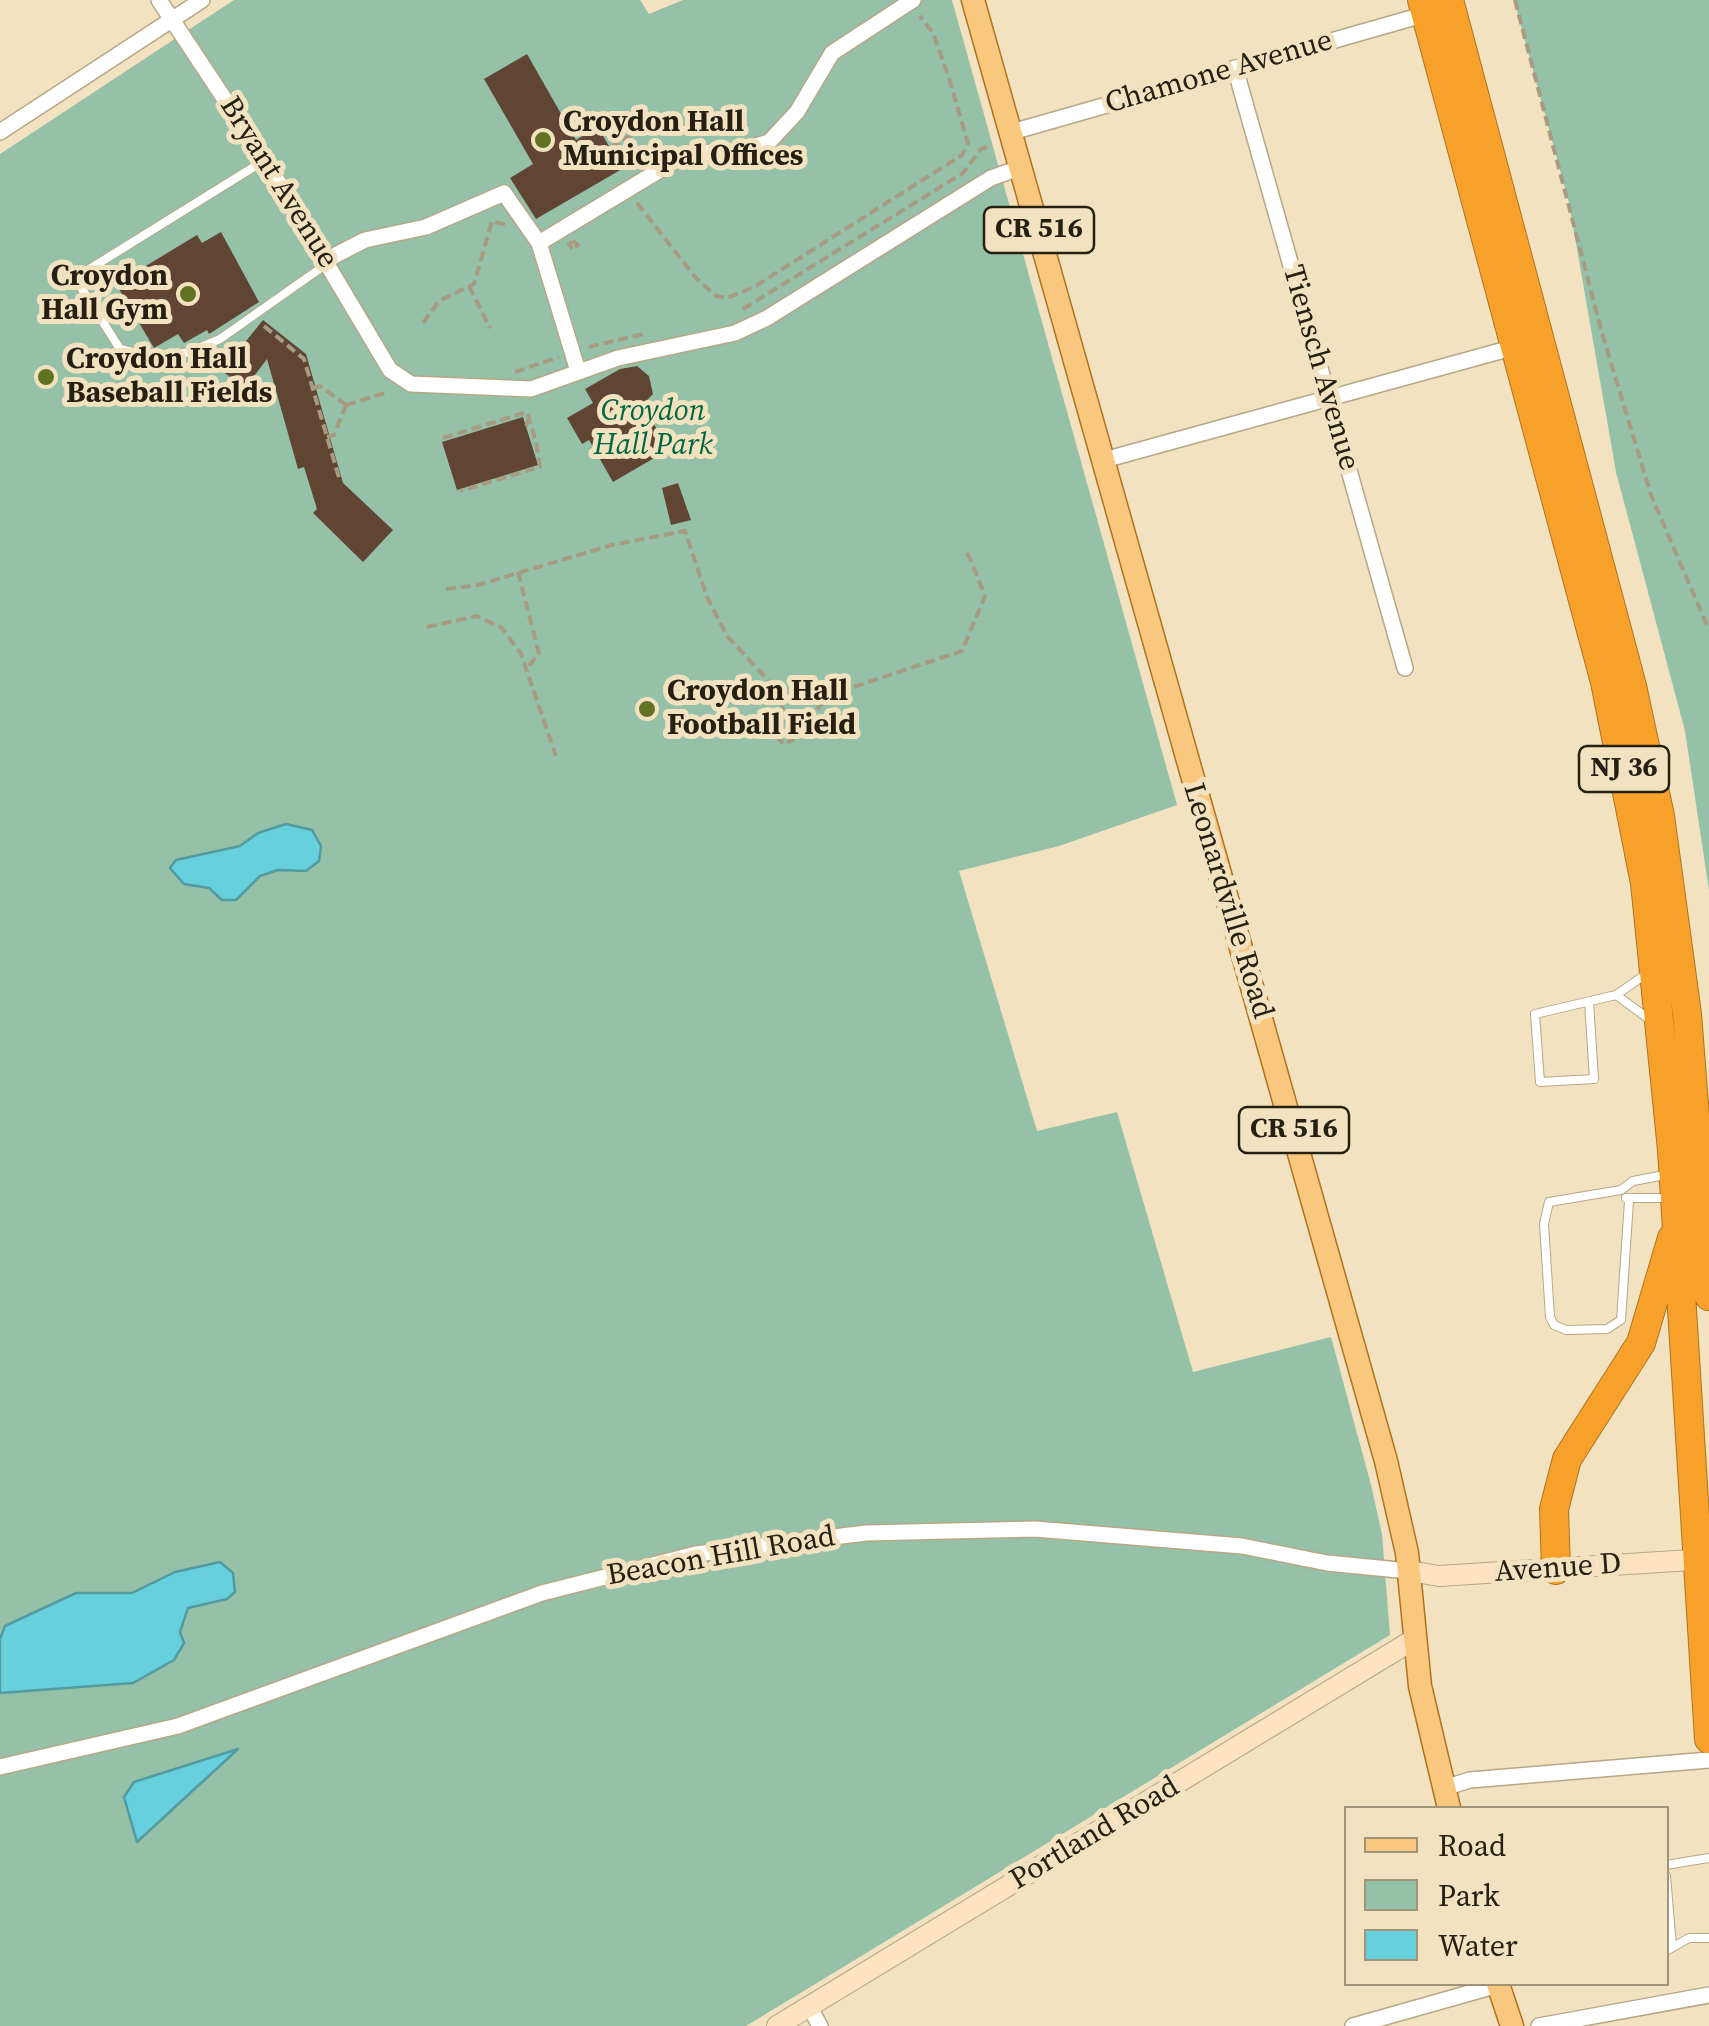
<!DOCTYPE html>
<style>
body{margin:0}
#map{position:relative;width:1709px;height:2026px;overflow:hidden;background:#f2e2c0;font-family:"Source Serif 4",serif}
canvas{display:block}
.legend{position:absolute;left:1344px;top:1806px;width:325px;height:180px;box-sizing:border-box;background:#f2e2c0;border:2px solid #a0947b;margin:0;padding:12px 18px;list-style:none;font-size:30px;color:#262013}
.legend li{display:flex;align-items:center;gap:20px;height:50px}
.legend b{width:50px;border:2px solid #a0947b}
</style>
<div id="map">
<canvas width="1709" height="2026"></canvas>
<ul class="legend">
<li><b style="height:12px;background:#fac77f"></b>Road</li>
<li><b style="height:28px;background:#94c1a8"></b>Park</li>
<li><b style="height:28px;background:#66d0dd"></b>Water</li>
</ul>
</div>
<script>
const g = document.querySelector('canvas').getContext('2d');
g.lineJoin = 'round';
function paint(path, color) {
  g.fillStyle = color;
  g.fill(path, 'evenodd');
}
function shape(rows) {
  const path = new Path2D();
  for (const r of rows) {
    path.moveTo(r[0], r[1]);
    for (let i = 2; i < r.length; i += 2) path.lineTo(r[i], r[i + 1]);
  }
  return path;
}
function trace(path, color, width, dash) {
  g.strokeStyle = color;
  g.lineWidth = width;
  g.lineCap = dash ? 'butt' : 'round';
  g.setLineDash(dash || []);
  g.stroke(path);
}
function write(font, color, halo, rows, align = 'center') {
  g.font = font + ' "Source Serif 4",serif';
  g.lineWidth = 10;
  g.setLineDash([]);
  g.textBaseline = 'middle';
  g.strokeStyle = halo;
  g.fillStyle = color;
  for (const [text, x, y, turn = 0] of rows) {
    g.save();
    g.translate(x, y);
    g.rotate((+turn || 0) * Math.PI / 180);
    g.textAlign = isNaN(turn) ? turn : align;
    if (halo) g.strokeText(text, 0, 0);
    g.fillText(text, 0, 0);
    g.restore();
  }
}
const green = shape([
 [234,0,640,0,649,14,683,0,952,0,1177,805,1059,846,959,871,1037,1131,1117,1112,1193,1372,1331,1337,1371,1485,1382,1534,1390,1635,746,2026,0,2026,0,154],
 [1514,0,1709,0,1709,890,1685,731,1616,472,1569,203]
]);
const water = shape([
 [286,824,312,830,321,846,319,861,306,871,278,870,260,876,236,900,222,900,209,888,184,884,170,868,176,860,240,846,258,833,286,824],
 [220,1562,233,1573,235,1592,227,1599,188,1608,180,1632,184,1643,174,1660,133,1683,0,1693,0,1639,5,1626,76,1593,132,1593,175,1572,220,1562],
 [238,1749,137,1842,124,1797,134,1782,238,1749]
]);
const building = shape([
 [527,54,576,140,598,127,622,169,536,219,510,178,533,164,484,79],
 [221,232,259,302,209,334,207,330,184,343,178,334,154,348,116,284,197,235,202,243],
 [263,320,306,354,343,483,393,530,363,562,313,513,317,509,304,467,298,469,267,359,245,388,222,371],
 [637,366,649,376,653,394,643,404,668,450,613,482,589,440,582,444,567,418,593,403,585,389,620,369],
 [523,417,538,465,457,490,442,442],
 [678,483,691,520,671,525,662,488]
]);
const path = shape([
 [1515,0,1602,333,1651,495,1709,630],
 [617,144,634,169],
 [610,148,655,120],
 [637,203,696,278,716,296,727,298,754,287,962,155,968,143,948,75,933,33,920,16],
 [573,241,578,245,573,250,569,244,573,241],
 [469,286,490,328],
 [743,309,963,173,981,149,992,145],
 [423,323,439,301,474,284,492,221,506,225],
 [264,326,304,359,340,481],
 [589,347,643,334],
 [515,372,559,357],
 [313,388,320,386,346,405],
 [346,405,385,393],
 [526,426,529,419],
 [327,437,334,435,346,405],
 [443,438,527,412,536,442,540,467,460,491],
 [518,572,539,654,526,669],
 [446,589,478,585,612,545,685,531,707,597,727,636,779,692,784,715,779,739,784,744,792,740,829,695,962,651,985,596,966,549],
 [427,627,477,616,502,628,521,654,556,756]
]);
const lane = shape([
 [265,160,75,278,120,349,158,358,189,352,220,339,328,263],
 [1649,972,1616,995,1649,1019],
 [1589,1002,1594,1079,1540,1082,1535,1014,1616,995],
 [1626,1198,1671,1198],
 [1629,1201,1621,1320,1607,1329,1566,1330,1554,1325,1550,1317,1544,1224,1549,1202,1621,1190,1633,1181,1670,1174],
 [1666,1865,1709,1858],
 [1666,1876,1672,1946],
 [1666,1951,1689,1938,1709,1938]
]);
const street = shape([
 [159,0,265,160,390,370,411,384,531,389,618,358,735,333,767,318,991,178,1022,167],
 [1235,68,1405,668],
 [0,132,202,0],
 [1012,132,1426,14],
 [326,260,365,240,426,227,504,193,539,243],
 [578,371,539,243,688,153,738,152,769,142,797,112,832,53,913,0],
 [1104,460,1515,347],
 [0,1767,178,1726,542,1593,696,1554,866,1533,1035,1529,1242,1546,1327,1563,1409,1571],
 [1444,1788,1470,1780,1709,1760],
 [809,2006,820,2026],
 [1353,2026,1498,1985],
 [1539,2026,1709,1995]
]);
const secondary = shape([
 [1409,1571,1439,1576,1707,1559],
 [777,2026,1413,1640]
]);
const primary = shape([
 [973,0,1386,1461,1407,1553,1420,1686,1449,1808],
 [1498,1984,1512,2026]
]);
const highway = shape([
 [1422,0,1605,682,1645,883,1672,1150,1709,1739],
 [1449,0,1632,686,1660,816,1687,1014,1709,1296],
 [1556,1570,1554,1509,1567,1459,1641,1343,1672,1238]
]);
const markers = [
 [543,140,10,"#617322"],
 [188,294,10,"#617322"],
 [46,377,10,"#617322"],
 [647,709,10,"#617322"]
];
const shields = [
 [1039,230,110],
 [1624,769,90],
 [1294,1130,110]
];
const shieldNames = [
 ["CR 516",1039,230],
 ["NJ 36",1624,769],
 ["CR 516",1294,1130]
];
const streetNames = [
 ["Chamone Avenue",1219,73,-16],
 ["Bryant Avenue",278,183,58],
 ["Tiensch Avenue",1320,368,74],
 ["Leonardville Road",1227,901,73],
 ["Beacon Hill Road",721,1557,-10],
 ["Avenue D",1558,1569,-4],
 ["Portland Road",1095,1834,-31]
];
const poiNames = [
 ["Croydon Hall",563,123],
 ["Municipal Offices",563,157],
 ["Croydon",168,277,"right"],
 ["Hall Gym",168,311,"right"],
 ["Croydon Hall",66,360],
 ["Baseball Fields",66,394],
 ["Croydon Hall",667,692],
 ["Football Field",667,726]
];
const parkNames = [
 ["Croydon",653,412],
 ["Hall Park",653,446]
];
paint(green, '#94c1a8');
paint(water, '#66d0dd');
trace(water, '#539ba0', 2.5);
paint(building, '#614534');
trace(lane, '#b6a786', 10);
trace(street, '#b6a786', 18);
trace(secondary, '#b6a786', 22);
trace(primary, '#ae7422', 25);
trace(highway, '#ae7422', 30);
trace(path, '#a79b81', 4, [10, 5]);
trace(lane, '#fff', 8);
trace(street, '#fff', 15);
trace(secondary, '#fde3bf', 20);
trace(primary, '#fac77f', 22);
trace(highway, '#f7a12a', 28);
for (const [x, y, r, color] of markers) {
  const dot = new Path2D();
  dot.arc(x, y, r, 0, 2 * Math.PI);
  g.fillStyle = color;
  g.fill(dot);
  trace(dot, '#f2e2c0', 4);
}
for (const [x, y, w] of shields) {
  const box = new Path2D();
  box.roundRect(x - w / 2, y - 23, w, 46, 8);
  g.fillStyle = '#f2e2c0';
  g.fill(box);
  trace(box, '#262013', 2.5);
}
write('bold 28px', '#262013', null, shieldNames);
write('30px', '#262013', '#f2e2c0', streetNames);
write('bold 30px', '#262013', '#f2e2c0', poiNames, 'left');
write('italic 30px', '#006842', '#f2e2c0', parkNames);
</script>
